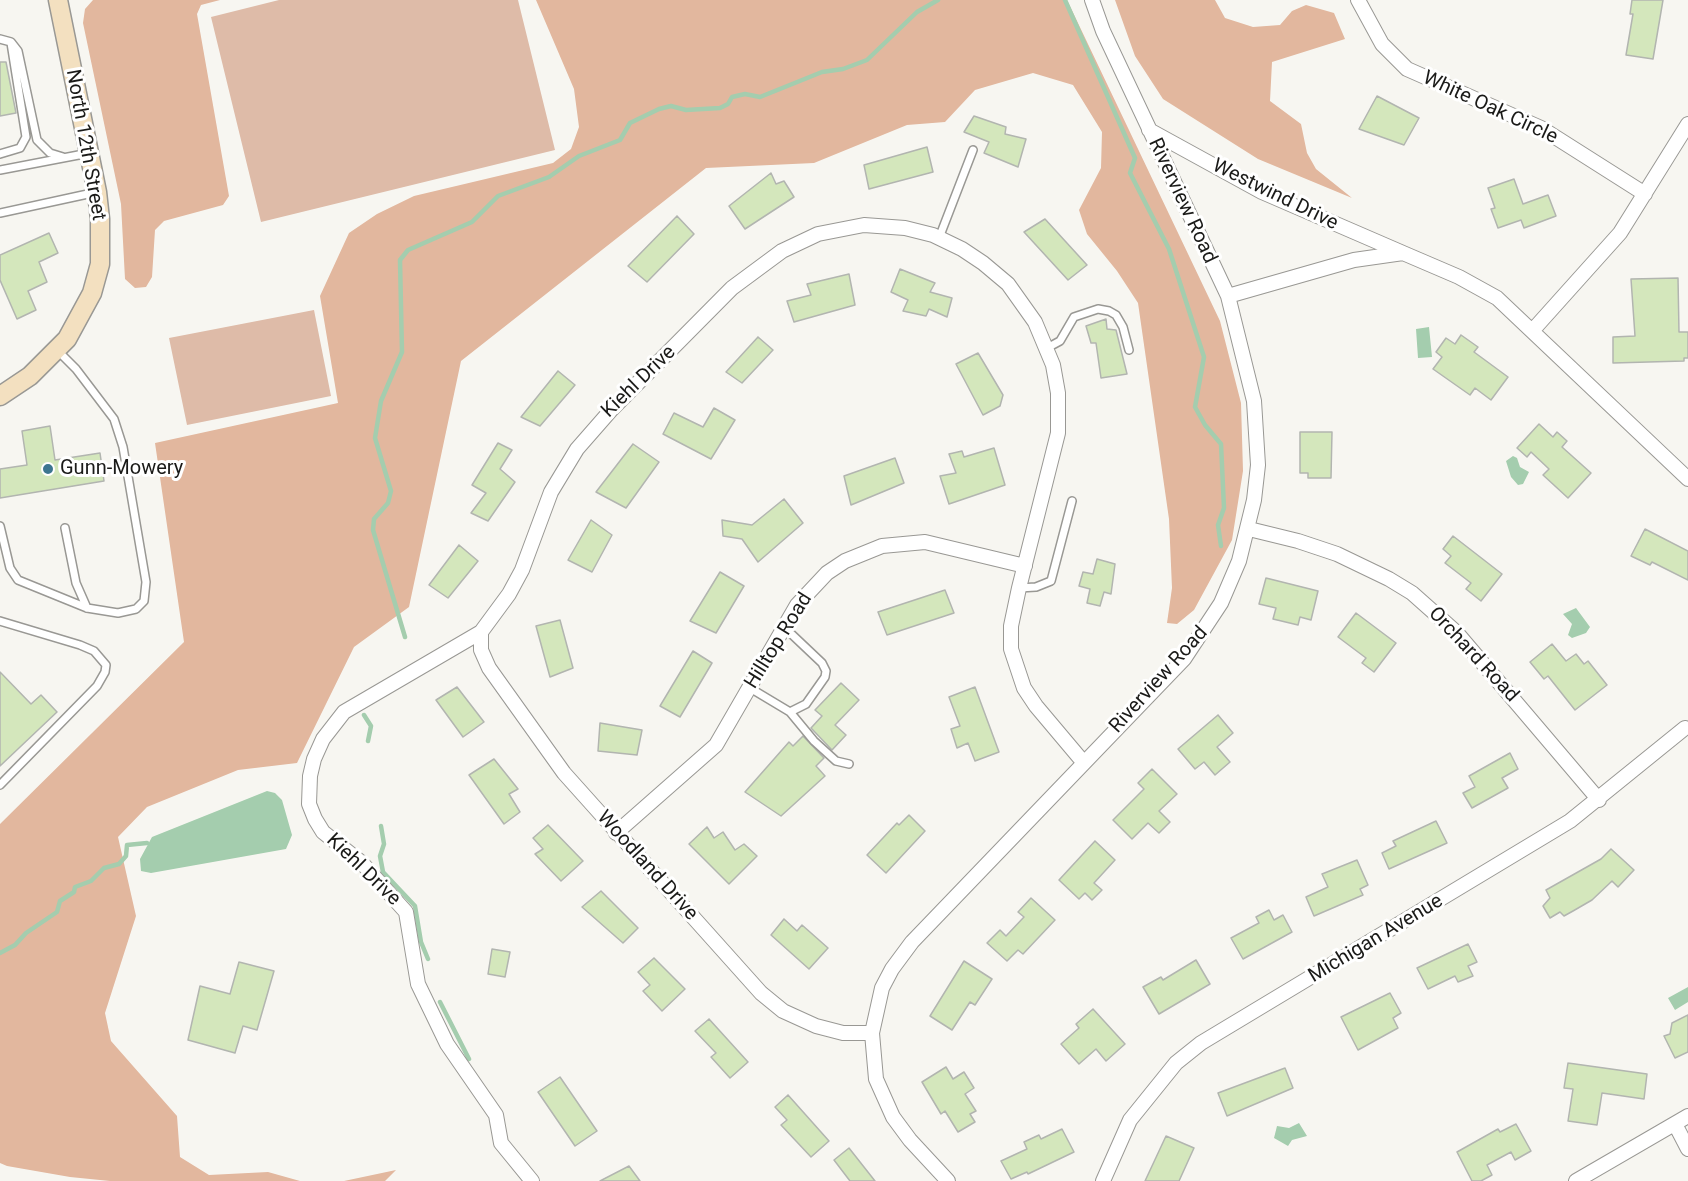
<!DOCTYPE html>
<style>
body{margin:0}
canvas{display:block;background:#f7f6f1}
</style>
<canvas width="1688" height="1181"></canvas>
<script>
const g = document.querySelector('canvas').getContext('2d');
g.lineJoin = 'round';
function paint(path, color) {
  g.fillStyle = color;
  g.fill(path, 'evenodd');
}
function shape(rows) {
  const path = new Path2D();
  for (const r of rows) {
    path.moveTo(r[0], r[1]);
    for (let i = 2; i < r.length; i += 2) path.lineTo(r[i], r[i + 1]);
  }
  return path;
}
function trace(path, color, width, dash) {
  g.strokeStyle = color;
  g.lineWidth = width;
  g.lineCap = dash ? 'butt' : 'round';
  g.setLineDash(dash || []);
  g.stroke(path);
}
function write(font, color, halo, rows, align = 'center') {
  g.font = font + ' Roboto,sans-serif';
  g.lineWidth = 6;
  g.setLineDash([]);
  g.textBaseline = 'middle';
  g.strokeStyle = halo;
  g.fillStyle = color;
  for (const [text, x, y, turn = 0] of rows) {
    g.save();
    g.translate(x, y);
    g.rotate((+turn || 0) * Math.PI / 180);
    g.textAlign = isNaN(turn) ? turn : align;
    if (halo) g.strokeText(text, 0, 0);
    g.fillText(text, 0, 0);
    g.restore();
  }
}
const green = shape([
 [279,0,518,0,555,150,261,222,211,17],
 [314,310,331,396,187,425,169,338]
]);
const forest = shape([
 [93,0,220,0,201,5,197,14,229,196,223,205,164,221,155,230,152,277,146,287,135,288,125,279,121,204,83,23,85,9],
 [536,0,1067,0,1220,321,1241,403,1243,471,1232,540,1194,610,1177,624,1167,623,1172,588,1169,519,1138,303,1117,271,1087,234,1079,210,1101,168,1102,132,1073,85,1033,73,975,90,945,122,907,125,814,163,706,168,461,361,409,607,354,647,297,763,238,770,147,807,118,837,136,916,105,1013,111,1041,177,1116,180,1157,209,1175,268,1172,300,1181,110,1181,70,1177,7,1166,0,1163,0,824,184,642,155,443,338,403,320,296,349,233,377,214,414,196,553,163,571,149,579,127,574,89],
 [1115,0,1215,0,1225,18,1253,27,1280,25,1292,11,1306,5,1334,13,1345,39,1272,62,1270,101,1301,124,1307,153,1316,169,1352,198,1258,159,1163,99,1135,56],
 [396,1170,385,1181,344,1181]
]);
const water = shape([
 [1429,327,1432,357,1418,358,1416,329],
 [1513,456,1517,458,1520,467,1529,472,1523,484,1518,485,1511,477,1506,461],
 [1576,608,1590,627,1586,633,1572,638,1568,635,1572,624,1563,614],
 [267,791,275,793,282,800,292,835,286,849,151,873,141,871,140,859,152,837],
 [1688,987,1688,1002,1675,1010,1668,998],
 [1299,1123,1307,1136,1292,1140,1288,1146,1274,1138,1277,1126,1289,1128]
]);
const stream = shape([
 [1065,0,1135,158,1130,173,1169,249,1204,357,1195,407,1205,425,1221,444,1224,508,1218,525,1221,546],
 [405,637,373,530,374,519,388,503,391,491,375,438,381,401,402,352,400,260,408,250,472,222,498,196,549,177,579,156,620,140,630,123,659,109,671,106,686,110,720,108,728,104,732,97,745,94,760,97,822,72,843,69,867,60,917,12,938,0],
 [364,715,371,726,368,741],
 [381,826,384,844,380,856,383,872,415,906,421,942,428,959],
 [0,953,15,945,26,933,57,912,60,901,74,892,75,887,91,881,104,868,119,864,126,856,127,845,147,843],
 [440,1002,469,1059]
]);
const building = shape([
 [1632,0,1663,0,1653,59,1626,55,1633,14,1630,14,1632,0],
 [0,62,6,62,16,113,0,116,0,62],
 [1377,96,1419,118,1404,145,1359,129,1377,96],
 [974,116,1006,127,1005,134,1026,139,1018,167,984,153,989,142,964,132,974,116],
 [927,147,933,172,869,189,864,165,927,147],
 [771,173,776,184,784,181,794,197,745,229,729,206,771,173],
 [1514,179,1523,204,1548,195,1556,216,1524,228,1521,220,1498,228,1491,209,1495,208,1488,188,1514,179],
 [677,216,694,234,647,282,628,266,677,216],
 [1045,219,1087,265,1068,280,1024,232,1045,219],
 [49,233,58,253,39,262,47,282,28,291,36,310,17,319,0,280,0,255,49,233],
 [900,269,935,283,930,292,952,298,947,317,929,309,926,316,903,311,908,300,891,292,900,269],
 [849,274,855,305,794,322,787,301,811,295,807,284,849,274],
 [1678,278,1679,332,1688,332,1688,358,1684,358,1684,361,1613,363,1613,337,1635,336,1631,279,1678,278],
 [1106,319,1107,329,1116,330,1127,374,1101,378,1096,343,1091,343,1086,326,1106,319],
 [1461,335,1478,347,1474,352,1508,377,1491,400,1475,388,1470,395,1433,369,1442,357,1436,352,1446,338,1455,344,1461,335],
 [758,337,773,350,742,383,726,372,758,337],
 [978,353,1003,395,1000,406,983,415,956,364,978,353],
 [558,371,575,385,540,426,521,417,558,371],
 [714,408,735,420,711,459,663,434,674,413,703,427,714,408],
 [1539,424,1553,437,1557,432,1567,441,1562,447,1591,473,1568,498,1543,475,1549,469,1531,452,1527,457,1517,448,1539,424],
 [50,426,55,460,100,453,104,481,0,498,0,469,27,465,22,431,50,426],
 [1300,432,1332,432,1331,478,1308,478,1308,473,1300,473,1300,432],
 [498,443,512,450,500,469,515,482,488,521,471,513,486,493,472,485,498,443],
 [633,444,659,462,626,508,596,492,633,444],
 [994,448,1005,485,949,504,940,476,956,473,949,454,962,451,964,457,994,448],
 [895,458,904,483,851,505,844,476,895,458],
 [784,499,803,523,758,562,742,539,723,536,722,520,752,525,784,499],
 [591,520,612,535,592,572,568,560,591,520],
 [1645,529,1688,551,1688,580,1652,562,1650,565,1631,556,1645,529],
 [1453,536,1502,574,1481,601,1466,589,1471,583,1445,563,1451,556,1443,549,1453,536],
 [459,545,478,561,448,598,429,585,459,545],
 [1097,559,1115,564,1111,594,1104,592,1100,606,1087,603,1090,589,1079,586,1083,572,1093,574,1097,559],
 [720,572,744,586,716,633,690,621,720,572],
 [1266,578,1318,591,1311,620,1300,617,1298,625,1273,619,1276,608,1259,604,1266,578],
 [945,590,954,613,887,635,878,612,945,590],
 [1356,613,1396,643,1374,672,1362,663,1366,658,1338,637,1356,613],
 [560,620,573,668,550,677,536,626,560,620],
 [1552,644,1566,661,1576,654,1584,664,1588,661,1607,685,1575,710,1548,676,1544,679,1530,662,1552,644],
 [693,651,712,663,680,717,660,706,693,651],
 [0,672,31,704,41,695,57,712,0,766,0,672],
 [841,683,859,700,835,725,846,735,832,750,811,728,822,716,815,710,841,683],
 [457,687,484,722,463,737,436,700,457,687],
 [975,687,999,752,975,761,968,743,957,748,951,729,960,726,949,697,975,687],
 [1218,715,1233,733,1217,747,1230,762,1215,775,1204,762,1195,769,1178,749,1218,715],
 [600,723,642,730,637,755,598,751,600,723],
 [803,736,824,758,816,766,825,776,781,816,745,792,789,742,793,746,803,736],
 [1510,753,1518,769,1502,778,1508,788,1472,808,1463,793,1475,787,1469,776,1510,753],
 [494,759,518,789,509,794,520,812,504,824,469,775,494,759],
 [1152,769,1177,794,1159,811,1170,822,1159,833,1148,823,1132,839,1113,820,1144,789,1138,783,1152,769],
 [909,815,925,831,886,873,867,855,897,823,899,825,909,815],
 [1436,821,1447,843,1389,869,1382,853,1396,846,1393,841,1436,821],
 [548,825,583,861,561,881,535,854,543,849,533,838,548,825],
 [707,827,714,838,723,832,735,850,744,844,757,856,729,884,689,844,707,827],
 [1095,841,1115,860,1094,883,1102,890,1092,900,1085,893,1079,899,1059,880,1095,841],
 [1611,849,1634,870,1618,887,1612,881,1592,900,1573,911,1564,916,1560,912,1550,918,1543,906,1550,898,1546,890,1601,859,1611,849],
 [1357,860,1368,885,1360,889,1363,895,1314,916,1306,897,1328,887,1322,874,1357,860],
 [601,891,638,928,623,943,582,907,601,891],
 [1031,898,1055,920,1023,954,1018,950,1007,961,987,943,1000,930,1006,936,1024,917,1018,912,1031,898],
 [1269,910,1274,920,1283,915,1292,932,1243,959,1231,938,1259,923,1256,917,1269,910],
 [784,919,797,931,802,925,828,948,809,969,771,935,784,919],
 [1468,944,1477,962,1468,966,1473,976,1458,982,1455,976,1428,989,1417,968,1468,944],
 [492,949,510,952,505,977,488,974,492,949],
 [654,958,685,989,662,1011,643,991,650,985,638,972,654,958],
 [1196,960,1210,984,1159,1014,1143,987,1161,977,1163,980,1196,960],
 [964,961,992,979,975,1005,970,1002,952,1030,930,1016,964,961],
 [239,962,274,971,257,1030,243,1026,235,1053,188,1040,200,986,230,994,239,962],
 [1390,993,1401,1013,1393,1018,1398,1028,1358,1050,1341,1017,1390,993],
 [1093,1009,1125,1044,1106,1061,1096,1049,1079,1064,1061,1044,1079,1028,1076,1024,1093,1009],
 [1688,1015,1688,1052,1675,1058,1664,1036,1670,1034,1672,1023,1688,1015],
 [709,1019,748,1062,730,1078,711,1057,716,1053,695,1031,709,1019],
 [1568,1063,1647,1074,1644,1099,1602,1093,1597,1125,1568,1121,1573,1089,1564,1088,1568,1063],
 [946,1067,953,1079,964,1072,974,1088,965,1094,976,1111,970,1114,975,1122,958,1132,945,1111,941,1114,922,1082,946,1067],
 [1285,1068,1293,1088,1227,1116,1218,1093,1285,1068],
 [560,1077,597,1131,575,1146,538,1092,560,1077],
 [788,1095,829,1141,811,1157,781,1125,787,1120,775,1107,788,1095],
 [1516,1124,1531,1151,1515,1160,1511,1152,1487,1165,1492,1175,1481,1181,1472,1181,1457,1152,1498,1129,1500,1132,1516,1124],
 [1062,1129,1074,1152,1028,1174,1027,1172,1011,1179,1001,1161,1027,1149,1024,1142,1039,1135,1041,1139,1062,1129],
 [1166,1136,1194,1148,1179,1181,1145,1181,1166,1136],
 [849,1148,875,1181,850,1181,834,1160,849,1148],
 [629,1166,640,1181,600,1181,629,1166]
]);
const service = shape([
 [0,39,11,42,18,51,37,140,50,153,63,157],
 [0,154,20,148,26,137,11,43],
 [0,170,89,153],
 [0,213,97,192],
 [939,238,973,150],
 [1047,348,1060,341,1074,317,1098,309,1109,311,1116,315,1123,327,1129,350],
 [0,526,10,568,18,580,87,608,118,613,136,609,144,601,146,582,123,447,114,419,76,369,58,351],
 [65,528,76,583,87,608],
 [1019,588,1036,587,1051,581,1072,501],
 [0,621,80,645,94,651,106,665,105,672,97,686,0,785],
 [784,627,822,663,826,671,825,677,806,704,790,712],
 [750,688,790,712,814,741,836,761,849,764]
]);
const minor = shape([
 [1358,0,1382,44,1407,69,1541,128,1645,194],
 [1149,130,1262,192,1403,253],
 [1228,296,1354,260,1403,253,1459,277,1497,298,1688,479],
 [1533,330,1620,233,1688,124],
 [1249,529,1298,541,1337,554,1389,579,1412,593,1457,633,1599,800],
 [481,632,481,650,489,668,564,773,761,993,783,1011,816,1026,843,1033,872,1033],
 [616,833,716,745,797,605,827,573,845,561,882,546,925,542,1025,566],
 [1675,1124,1688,1149],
 [532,1181,501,1143,496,1115,447,1044,418,984,406,912,362,863,323,832,315,819,309,804,310,776,314,759,323,739,344,712,481,632,509,594,522,570,551,492,577,449,612,409,732,288,782,251,818,234,864,225,905,228,933,235,962,249,983,263,1008,284,1035,322,1053,365,1058,393,1058,433,1019,588,1011,626,1011,649,1024,688,1036,706,1084,763],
 [948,1181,910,1140,893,1117,876,1079,872,1033,882,988,892,969,912,942,1184,659,1221,603,1239,561,1254,500,1258,465,1254,401,1228,296,1103,31,1092,0],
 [1103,1181,1130,1120,1176,1063,1201,1043,1570,821,1685,728],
 [1576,1181,1688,1116]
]);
const secondary = shape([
 [0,396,30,376,67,339,92,293,100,264,100,219,97,192,58,0]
]);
const markers = [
 [48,469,6,"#3d7690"]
];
const streetNames = [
 ["White Oak Circle",1490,108,25],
 ["North 12th Street",85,145,80],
 ["Westwind Drive",1275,195,26],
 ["Riverview Road",1182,201,65],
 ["Kiehl Drive",639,382,-44],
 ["Hilltop Road",779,641,-58],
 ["Orchard Road",1473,655,47],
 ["Riverview Road",1159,680,-48],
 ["Woodland Drive",647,866,48],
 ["Kiehl Drive",363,870,44],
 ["Michigan Avenue",1376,939,-31]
];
const poiNames = [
 ["Gunn-Mowery",60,469]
];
paint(green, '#debba8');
paint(forest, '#e2b79e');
paint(water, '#a4cdae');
trace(stream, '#a4cdae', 4.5);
paint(building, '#d4e7bc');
trace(building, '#b2b5b0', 1.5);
trace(service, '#999894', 10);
trace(minor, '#999894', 16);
trace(secondary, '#999894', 21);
trace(service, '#fff', 7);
trace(minor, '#fff', 14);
trace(secondary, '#f3e0c0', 18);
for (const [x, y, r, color] of markers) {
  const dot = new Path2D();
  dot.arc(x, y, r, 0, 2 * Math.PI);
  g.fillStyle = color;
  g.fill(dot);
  trace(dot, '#fff', 2);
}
write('20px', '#1a1a18', '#fff', streetNames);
write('20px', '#1a1a18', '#fff', poiNames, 'left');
</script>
